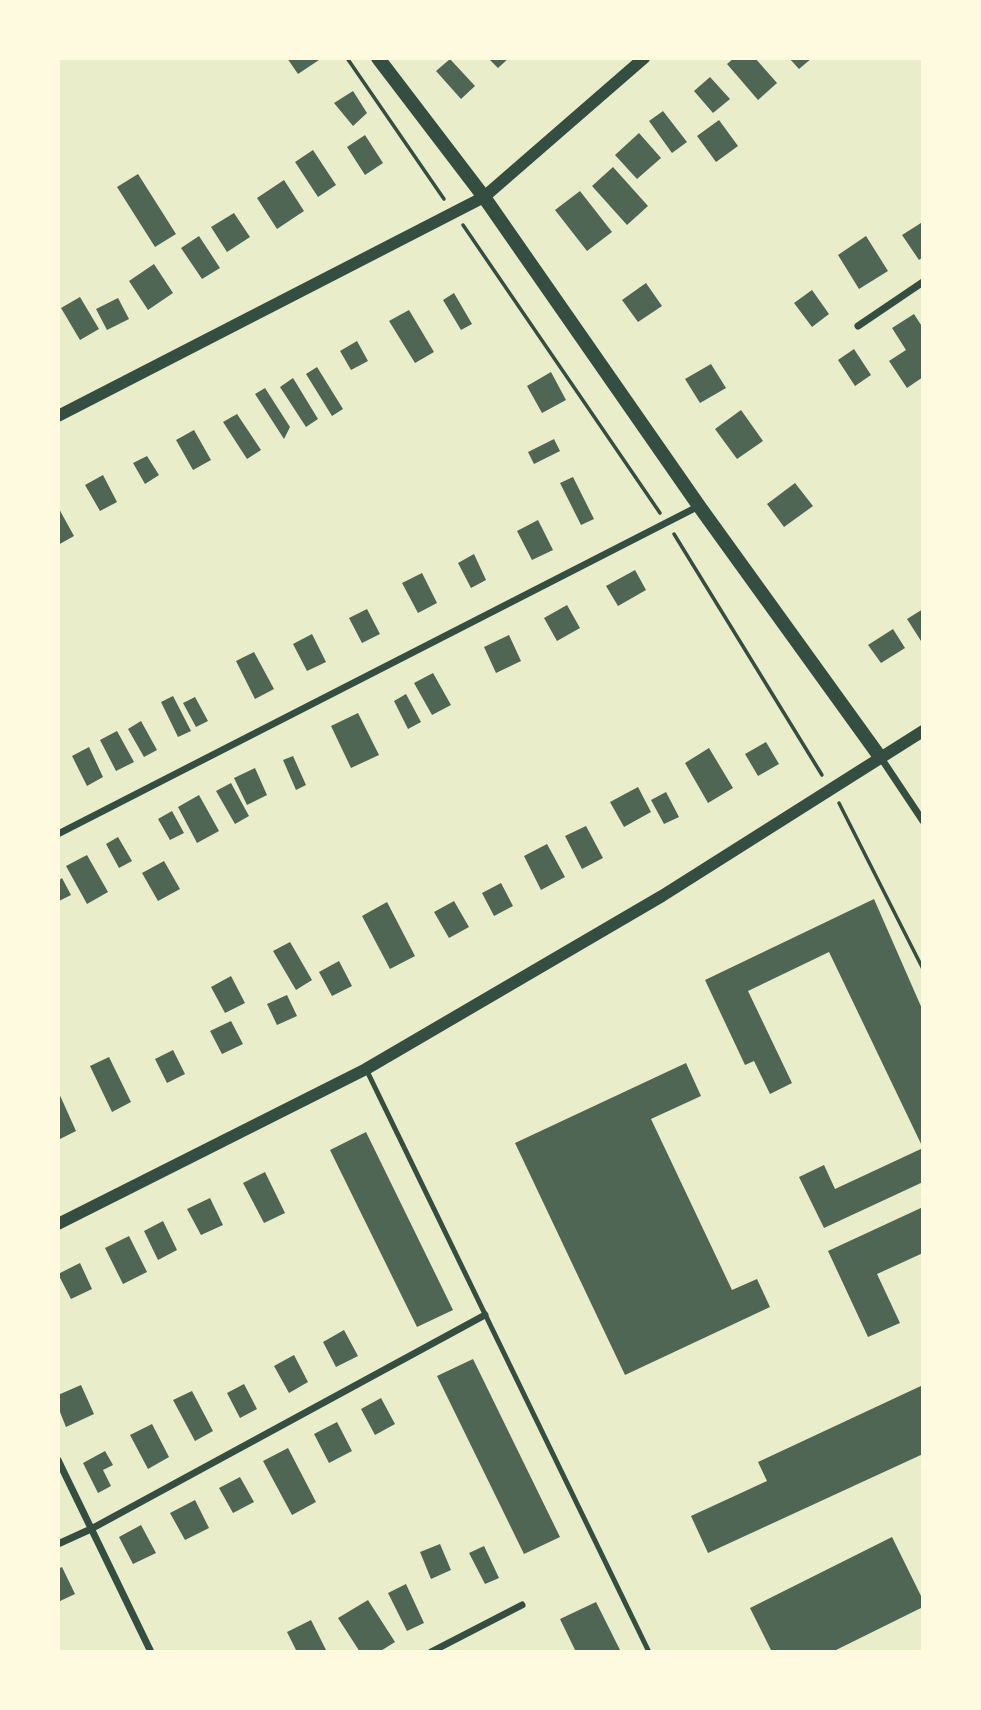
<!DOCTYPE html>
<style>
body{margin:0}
#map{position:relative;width:981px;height:1710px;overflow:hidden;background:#e9edc9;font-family:"IBM Plex Sans",sans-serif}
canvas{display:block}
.frame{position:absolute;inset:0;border:60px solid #fefae0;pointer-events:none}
</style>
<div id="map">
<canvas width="981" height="1710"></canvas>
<div class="frame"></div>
</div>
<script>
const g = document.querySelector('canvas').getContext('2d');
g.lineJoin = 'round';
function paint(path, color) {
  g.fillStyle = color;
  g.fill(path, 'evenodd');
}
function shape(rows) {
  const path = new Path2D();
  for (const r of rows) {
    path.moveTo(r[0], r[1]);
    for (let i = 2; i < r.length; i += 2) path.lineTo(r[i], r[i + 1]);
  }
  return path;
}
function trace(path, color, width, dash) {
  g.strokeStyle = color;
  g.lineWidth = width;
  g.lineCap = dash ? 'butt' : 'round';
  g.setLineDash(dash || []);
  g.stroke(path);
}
const building = shape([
 [287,58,322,58,298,74],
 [488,58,509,58,498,68],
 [734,58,755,58,777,83,758,100,727,64],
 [789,58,812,58,799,69],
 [450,59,475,86,461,99,436,71],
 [710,77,730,99,713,113,694,91],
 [353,91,367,113,353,126,334,103],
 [663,111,687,142,672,153,649,121],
 [719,120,738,146,716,162,697,136],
 [639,133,661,158,637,179,615,155],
 [365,135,383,163,365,175,347,147],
 [313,150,336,185,318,197,295,162],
 [613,167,648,206,627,225,592,186],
 [138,174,176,234,155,247,117,187],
 [284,180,304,211,277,229,257,198],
 [580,191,612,232,587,251,555,210],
 [234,213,250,237,227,252,211,227],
 [921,223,923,227,923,257,919,260,902,235],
 [199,236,220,268,202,279,181,248],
 [866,236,888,271,859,289,838,255],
 [154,264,173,293,148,310,129,281],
 [646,283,662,306,638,322,622,300],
 [812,290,829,314,812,327,794,303],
 [454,293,472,324,461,330,443,300],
 [80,297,99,329,80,340,61,308],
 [118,298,129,319,107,330,96,309],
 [409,310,434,352,415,363,389,321],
 [914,314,923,328,923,377,907,388,889,361,906,350,892,328],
 [357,341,368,361,351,370,340,351],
 [854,349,871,375,855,386,838,360],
 [711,364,726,388,700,403,685,379],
 [317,367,343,409,332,416,306,374],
 [551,372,566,400,542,413,527,386],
 [293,378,318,419,306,427,280,387],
 [265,388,290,427,284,439,255,394],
 [741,410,763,441,737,459,715,429],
 [237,414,261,450,247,459,223,422],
 [194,430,211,460,193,470,176,440],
 [554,439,560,451,534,464,528,452],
 [147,456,159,475,145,484,133,463],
 [103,475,117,502,100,511,85,485],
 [573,477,594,519,581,525,560,483],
 [795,483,813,506,784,527,767,504],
 [58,507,74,536,58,545],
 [538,520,553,550,532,560,517,531],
 [474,554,486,580,471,588,458,563],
 [635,570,646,590,618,606,606,586],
 [422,573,437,603,418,613,402,583],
 [567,605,580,628,557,641,544,618],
 [367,609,380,634,362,643,349,618],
 [923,609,923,639,921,641,907,619],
 [893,629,905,648,881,663,868,645],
 [312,634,326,662,307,671,293,644],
 [509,635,521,661,496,673,484,647],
 [254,652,274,689,255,699,236,661],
 [433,673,451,705,432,715,414,683],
 [406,694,421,722,408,729,394,701],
 [173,696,191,731,178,737,161,702],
 [195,697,208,721,196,727,183,703],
 [358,713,379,755,351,768,331,726],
 [141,721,157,750,144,757,128,729],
 [117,731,134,762,116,771,100,740],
 [766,742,779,764,758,776,745,754],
 [89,747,103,777,87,786,72,756],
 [709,748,733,788,708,803,685,763],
 [293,756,306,785,296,790,283,760],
 [255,768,267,795,247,805,234,778],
 [231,783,249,816,235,824,216,791],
 [638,787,651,812,624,827,610,802],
 [666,792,679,817,664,824,651,800],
 [199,795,219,831,197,843,178,807],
 [172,811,184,833,170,840,158,819],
 [586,826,603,858,582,869,565,836],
 [118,837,132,861,119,868,106,844],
 [547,844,565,877,541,890,524,856],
 [87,855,108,892,87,904,66,866],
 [164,861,180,889,158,901,142,873],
 [62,878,71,895,59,901,58,881],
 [501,883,513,906,494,916,482,893],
 [874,899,923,1011,923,1182,824,1228,799,1177,824,1165,835,1189,923,1148,829,952,748,991,792,1083,770,1094,754,1061,745,1065,705,980],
 [454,901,469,927,449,938,434,912],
 [387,902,415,956,390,969,362,916],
 [290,942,312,980,296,990,273,951],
 [339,961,352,986,332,996,319,972],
 [231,976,245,1003,225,1013,211,987],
 [287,995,297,1016,277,1025,267,1004],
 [231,1021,243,1044,222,1054,210,1031],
 [173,1050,185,1074,167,1083,155,1059],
 [109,1057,131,1102,112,1112,90,1066],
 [686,1063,701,1096,651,1119,732,1290,757,1279,770,1307,625,1375,515,1143],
 [58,1091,76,1131,58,1140],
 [366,1132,453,1310,417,1327,330,1150],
 [265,1172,285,1213,264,1223,243,1183],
 [210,1198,223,1225,201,1235,187,1209],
 [923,1207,923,1253,877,1274,900,1323,868,1337,828,1251],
 [163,1221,177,1250,158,1260,144,1231],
 [129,1236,147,1272,123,1284,105,1248],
 [80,1263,92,1289,71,1299,58,1274],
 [344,1330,358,1356,336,1367,323,1342],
 [294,1355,308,1382,289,1393,274,1366],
 [473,1359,560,1537,524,1554,437,1376],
 [244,1384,257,1409,240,1418,227,1393],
 [81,1385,94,1414,66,1427,58,1407,58,1395],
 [923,1385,923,1454,708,1553,691,1516,767,1481,758,1462],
 [192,1391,213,1431,195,1441,173,1400],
 [381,1398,395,1424,375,1435,361,1409],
 [337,1422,352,1451,329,1463,314,1434],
 [152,1424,169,1457,148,1469,130,1435],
 [288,1448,316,1502,292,1515,263,1461],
 [105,1451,113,1465,103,1470,111,1486,98,1493,83,1463],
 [240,1477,254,1502,233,1513,219,1488],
 [195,1500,209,1528,185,1540,170,1513],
 [141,1525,156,1553,133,1564,119,1537],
 [892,1537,923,1600,923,1607,832,1652,772,1652,750,1608],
 [440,1544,451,1570,431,1579,420,1552],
 [484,1546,499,1578,485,1584,469,1553],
 [62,1567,75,1594,58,1602,58,1569],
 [406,1584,424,1623,407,1631,388,1593],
 [368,1600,395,1642,379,1652,360,1652,338,1618],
 [596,1602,621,1652,576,1652,560,1619],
 [311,1620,327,1652,297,1652,287,1632]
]);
const path = shape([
 [347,58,444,199],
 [463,225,660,513],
 [674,534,822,775],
 [839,803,923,969]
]);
const service = shape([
 [366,1069,649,1652]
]);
const minor = shape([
 [858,326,923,282],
 [881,758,923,821],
 [58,834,699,506],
 [58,1460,151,1652],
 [58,1544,91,1529,485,1315],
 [431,1652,522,1605]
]);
const tertiary = shape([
 [58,416,484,197,644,58],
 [58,1224,366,1069,662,896,923,731]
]);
const secondary = shape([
 [378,58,484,197,699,506,880,757]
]);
paint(building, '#4f6655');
trace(path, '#344e41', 3.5);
trace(service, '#344e41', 5);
trace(minor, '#344e41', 7);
trace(tertiary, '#344e41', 12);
trace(secondary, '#344e41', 14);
</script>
